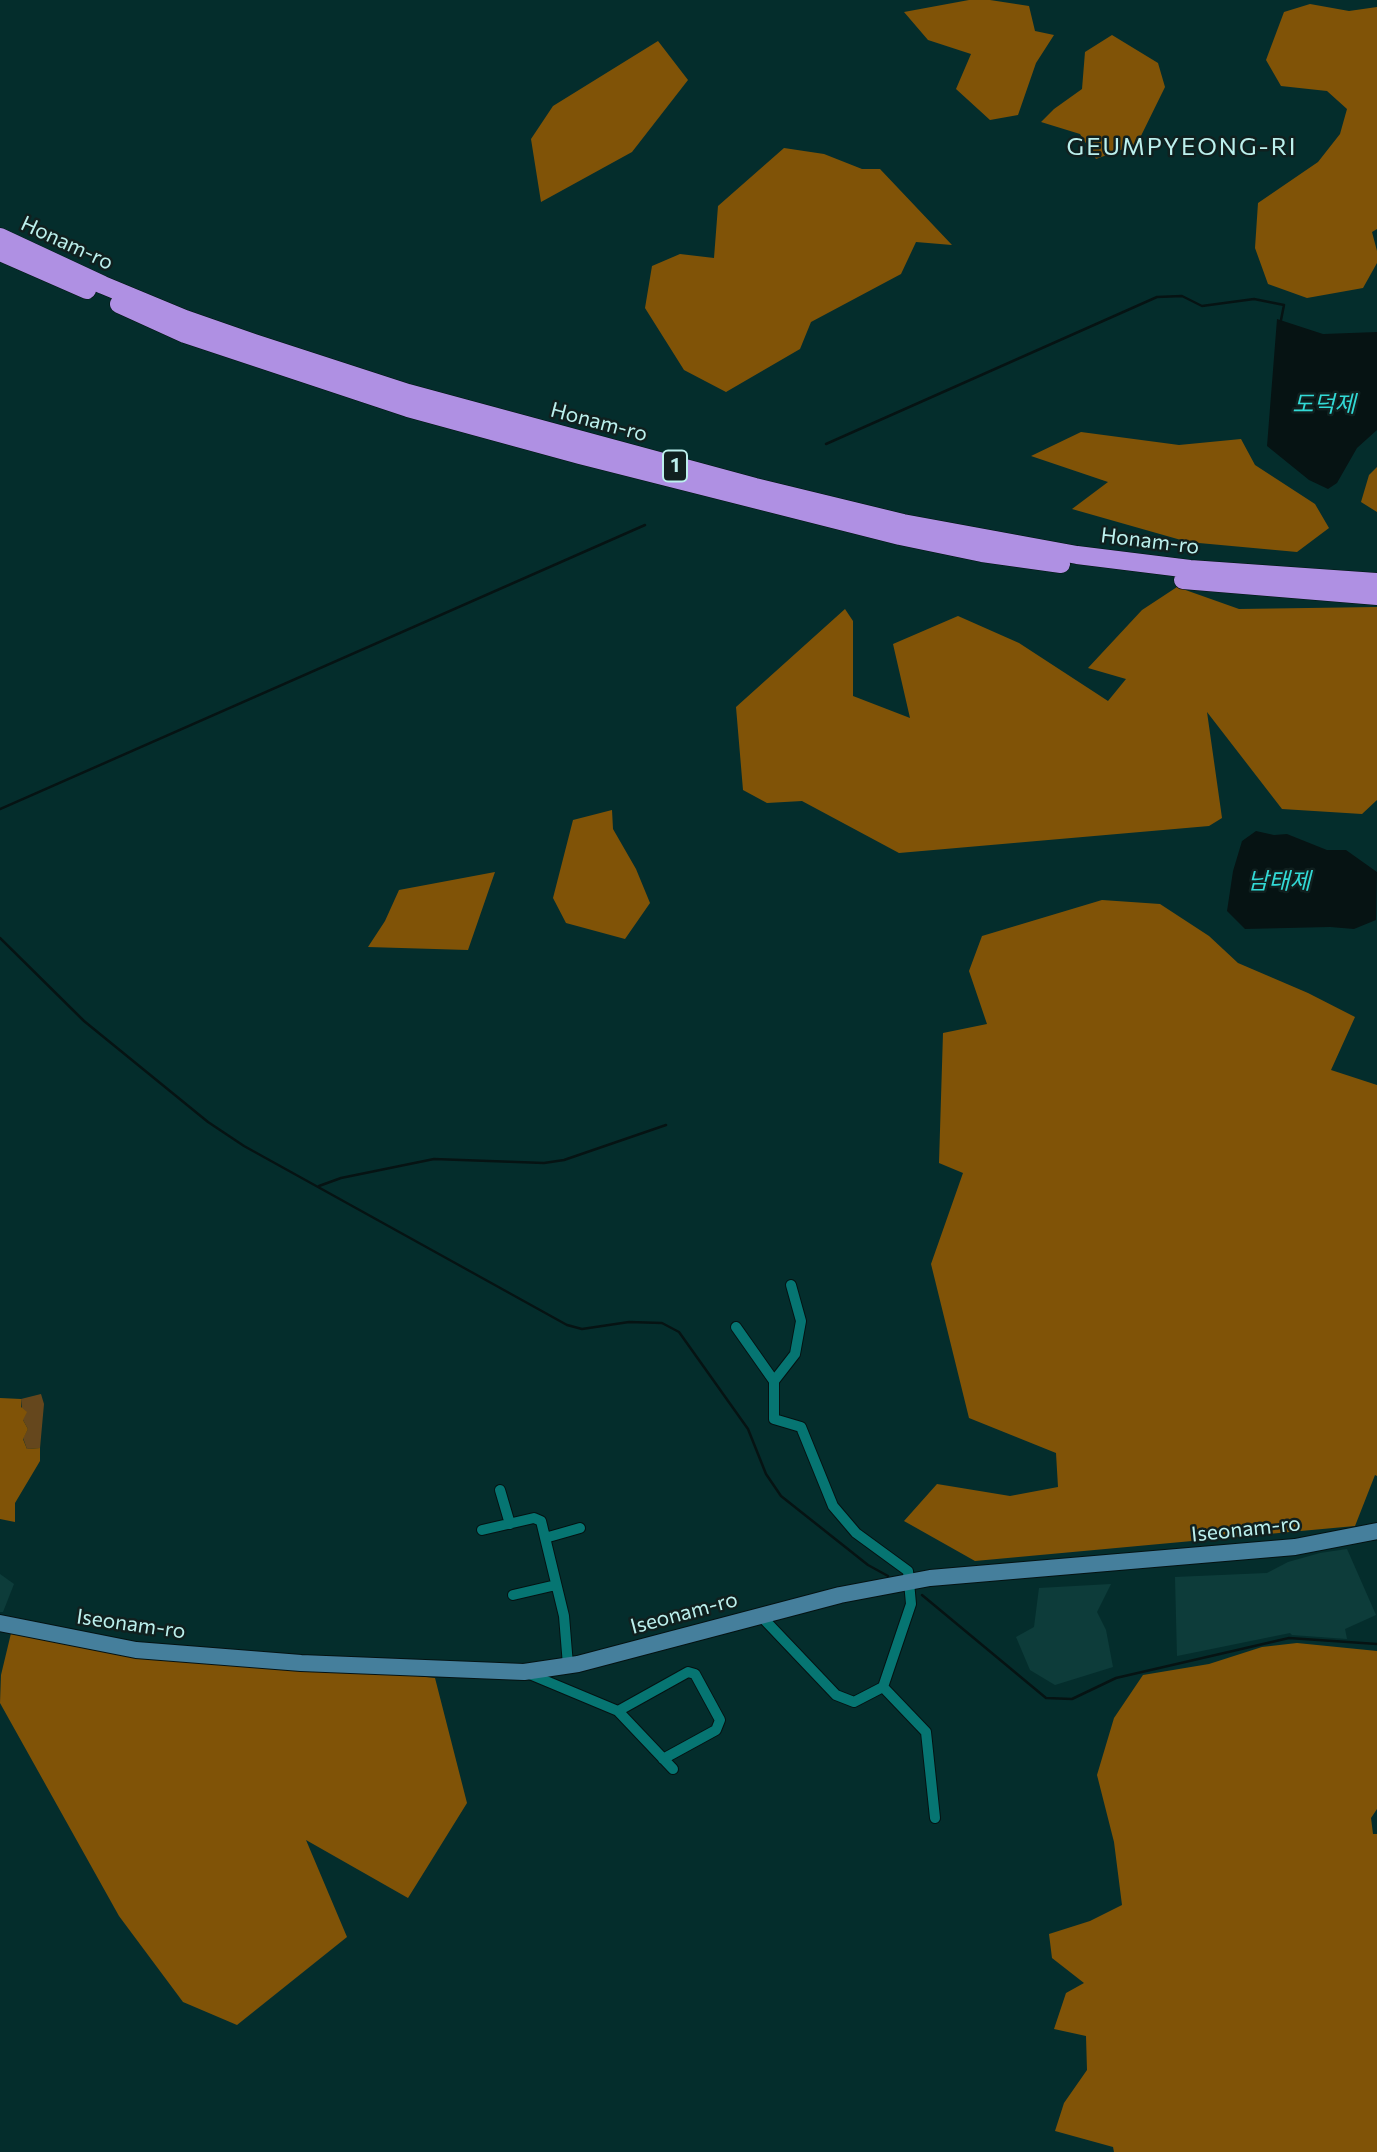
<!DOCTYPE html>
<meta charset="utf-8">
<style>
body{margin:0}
canvas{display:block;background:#042d2c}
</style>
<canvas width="1377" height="2152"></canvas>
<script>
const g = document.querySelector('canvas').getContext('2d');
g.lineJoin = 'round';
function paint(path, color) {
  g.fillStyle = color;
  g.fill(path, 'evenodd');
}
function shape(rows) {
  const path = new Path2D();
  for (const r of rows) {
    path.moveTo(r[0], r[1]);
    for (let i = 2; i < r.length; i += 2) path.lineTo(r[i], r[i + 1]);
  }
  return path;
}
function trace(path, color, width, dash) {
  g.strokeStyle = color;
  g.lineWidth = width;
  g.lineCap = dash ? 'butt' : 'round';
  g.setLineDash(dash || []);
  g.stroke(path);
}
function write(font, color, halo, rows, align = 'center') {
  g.font = font + ' Commissioner,"Noto Sans KR",sans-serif';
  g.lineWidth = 5;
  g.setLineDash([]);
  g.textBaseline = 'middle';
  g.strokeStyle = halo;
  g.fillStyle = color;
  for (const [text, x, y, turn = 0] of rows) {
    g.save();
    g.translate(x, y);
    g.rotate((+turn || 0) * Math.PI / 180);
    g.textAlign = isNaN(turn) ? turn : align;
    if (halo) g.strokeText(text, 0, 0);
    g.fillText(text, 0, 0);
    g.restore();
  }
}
const built = shape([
 [1347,1549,1376,1615,1345,1629,1347,1639,1292,1635,1290,1633,1177,1656,1175,1577,1267,1573,1288,1562,1320,1553],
 [0,1574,14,1584,3,1612,0,1612],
 [1111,1584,1097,1612,1106,1630,1113,1667,1055,1685,1030,1670,1016,1637,1034,1627,1039,1588]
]);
const green = shape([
 [41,1394,44,1404,40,1448,27,1449,23,1438,28,1429,23,1420,21,1399]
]);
const forest = shape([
 [969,0,990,0,1029,6,1035,31,1054,35,1036,63,1018,115,990,120,956,89,971,54,928,40,904,12],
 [1310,4,1349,11,1377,7,1377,229,1372,232,1377,251,1377,263,1363,288,1307,298,1268,284,1255,248,1258,203,1318,162,1340,134,1347,109,1327,91,1281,86,1266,60,1284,12],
 [1112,35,1158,63,1165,87,1137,144,1096,159,1080,134,1041,122,1054,109,1082,89,1085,52],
 [658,41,688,80,632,152,541,202,531,139,553,106],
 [784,148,824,154,862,169,880,169,952,245,916,242,901,274,811,322,800,349,726,392,684,370,645,308,652,266,680,254,714,258,718,206],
 [1081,432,1179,445,1241,439,1255,465,1315,504,1329,528,1297,552,1188,542,1072,509,1108,482,1031,456],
 [1377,467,1377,512,1361,502,1369,475],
 [1177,587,1239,609,1377,607,1377,800,1362,814,1282,809,1207,712,1222,818,1209,826,899,853,802,801,767,803,743,790,736,707,845,609,853,621,853,696,910,718,893,644,958,616,1019,643,1108,701,1126,679,1088,668,1142,610],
 [612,810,613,829,636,869,650,903,625,939,566,923,553,898,573,820],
 [495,872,468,950,368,947,385,921,399,890],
 [1102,900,1160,904,1209,936,1238,963,1308,993,1355,1017,1331,1070,1377,1085,1377,1476,1375,1475,1355,1526,975,1561,904,1521,937,1484,1010,1496,1058,1487,1056,1453,969,1418,931,1264,963,1173,939,1163,943,1033,987,1024,969,971,982,936],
 [0,1398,21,1399,21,1407,27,1412,23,1420,28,1429,23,1439,27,1449,40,1448,40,1461,15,1503,15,1522,0,1519],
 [13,1625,136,1650,301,1663,435,1678,467,1803,408,1898,306,1840,347,1937,237,2025,183,2002,119,1916,0,1703,1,1675],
 [1297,1643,1377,1651,1377,1809,1371,1818,1373,1834,1377,1834,1377,2152,1114,2152,1113,2147,1055,2131,1064,2103,1087,2070,1086,2036,1054,2029,1066,1993,1084,1983,1052,1958,1049,1934,1090,1921,1122,1905,1114,1842,1097,1775,1114,1718,1143,1675,1209,1664,1262,1647]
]);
const water = shape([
 [1277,319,1323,334,1377,332,1377,430,1357,448,1337,483,1328,489,1309,480,1267,446],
 [1256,831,1274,835,1287,834,1327,850,1346,850,1377,872,1376,920,1354,929,1330,927,1245,929,1227,911,1233,871,1242,841]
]);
const stream = shape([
 [826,444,1157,297,1182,296,1202,306,1254,299,1284,305,1281,320],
 [0,809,645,525],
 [0,938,84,1021,208,1122,244,1146,567,1325,582,1329,629,1322,662,1323,679,1332,748,1429,766,1474,781,1496,868,1565,888,1576],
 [319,1186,341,1178,434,1159,544,1163,564,1160,666,1125],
 [922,1595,1046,1698,1072,1699,1116,1678,1289,1638,1377,1644]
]);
const minor = shape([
 [736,1327,774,1381],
 [500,1490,510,1524],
 [482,1530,534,1518,541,1521,564,1616,568,1665],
 [545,1538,580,1528],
 [513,1595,556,1585],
 [759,1614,836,1695,854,1702,883,1687,911,1604,908,1571,856,1533,833,1506,801,1427,774,1419,774,1381,795,1354,801,1321,791,1285],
 [527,1673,618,1711,673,1769],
 [883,1687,926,1732,935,1818],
 [618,1711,688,1672,695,1674,720,1720,716,1730,663,1759]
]);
const secondary = shape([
 [0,1623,136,1650,301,1663,524,1672,578,1664,840,1595,930,1578,1295,1547,1377,1531]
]);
const trunk = shape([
 [0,237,103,285,185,319,254,343,408,393,755,487,903,523,1077,555,1190,569,1377,582],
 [0,252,87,290],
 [119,304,185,334,408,408,580,455,900,536,982,553,1061,564],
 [1183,580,1377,596]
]);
const shields = [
 [675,466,24]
];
const shieldNames = [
 ["1",675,466]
];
const streetNames = [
 ["Honam-ro",67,243,25],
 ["Honam-ro",599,422,15],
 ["Honam-ro",1150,541,7],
 ["Iseonam-ro",1246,1529,-6],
 ["Iseonam-ro",684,1613,-15],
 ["Iseonam-ro",131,1624,8]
];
const waterNames = [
 ["도덕제",1324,404],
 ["남태제",1279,881]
];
const quarterNames = [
 ["GEUMPYEONG-RI",1182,147]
];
paint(built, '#0d3c3a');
paint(green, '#65471d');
paint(forest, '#805307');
paint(water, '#061313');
trace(stream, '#061313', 2.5);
trace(minor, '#041212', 12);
trace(secondary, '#041212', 18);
trace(trunk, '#041212', 19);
trace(minor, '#067572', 10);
trace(secondary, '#457f9c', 16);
trace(trunk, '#af90e3', 18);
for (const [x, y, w] of shields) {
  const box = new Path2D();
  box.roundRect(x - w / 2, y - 15.5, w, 31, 5);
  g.fillStyle = '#10201f';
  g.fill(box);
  trace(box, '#bcf0ed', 2);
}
write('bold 19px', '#bcf0ed', null, shieldNames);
write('21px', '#bcf0ed', '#10201f', streetNames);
write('italic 23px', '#32dad6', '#10201f', waterNames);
g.letterSpacing = '2px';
write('24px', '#bcf0ed', '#10201f', quarterNames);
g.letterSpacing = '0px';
</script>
